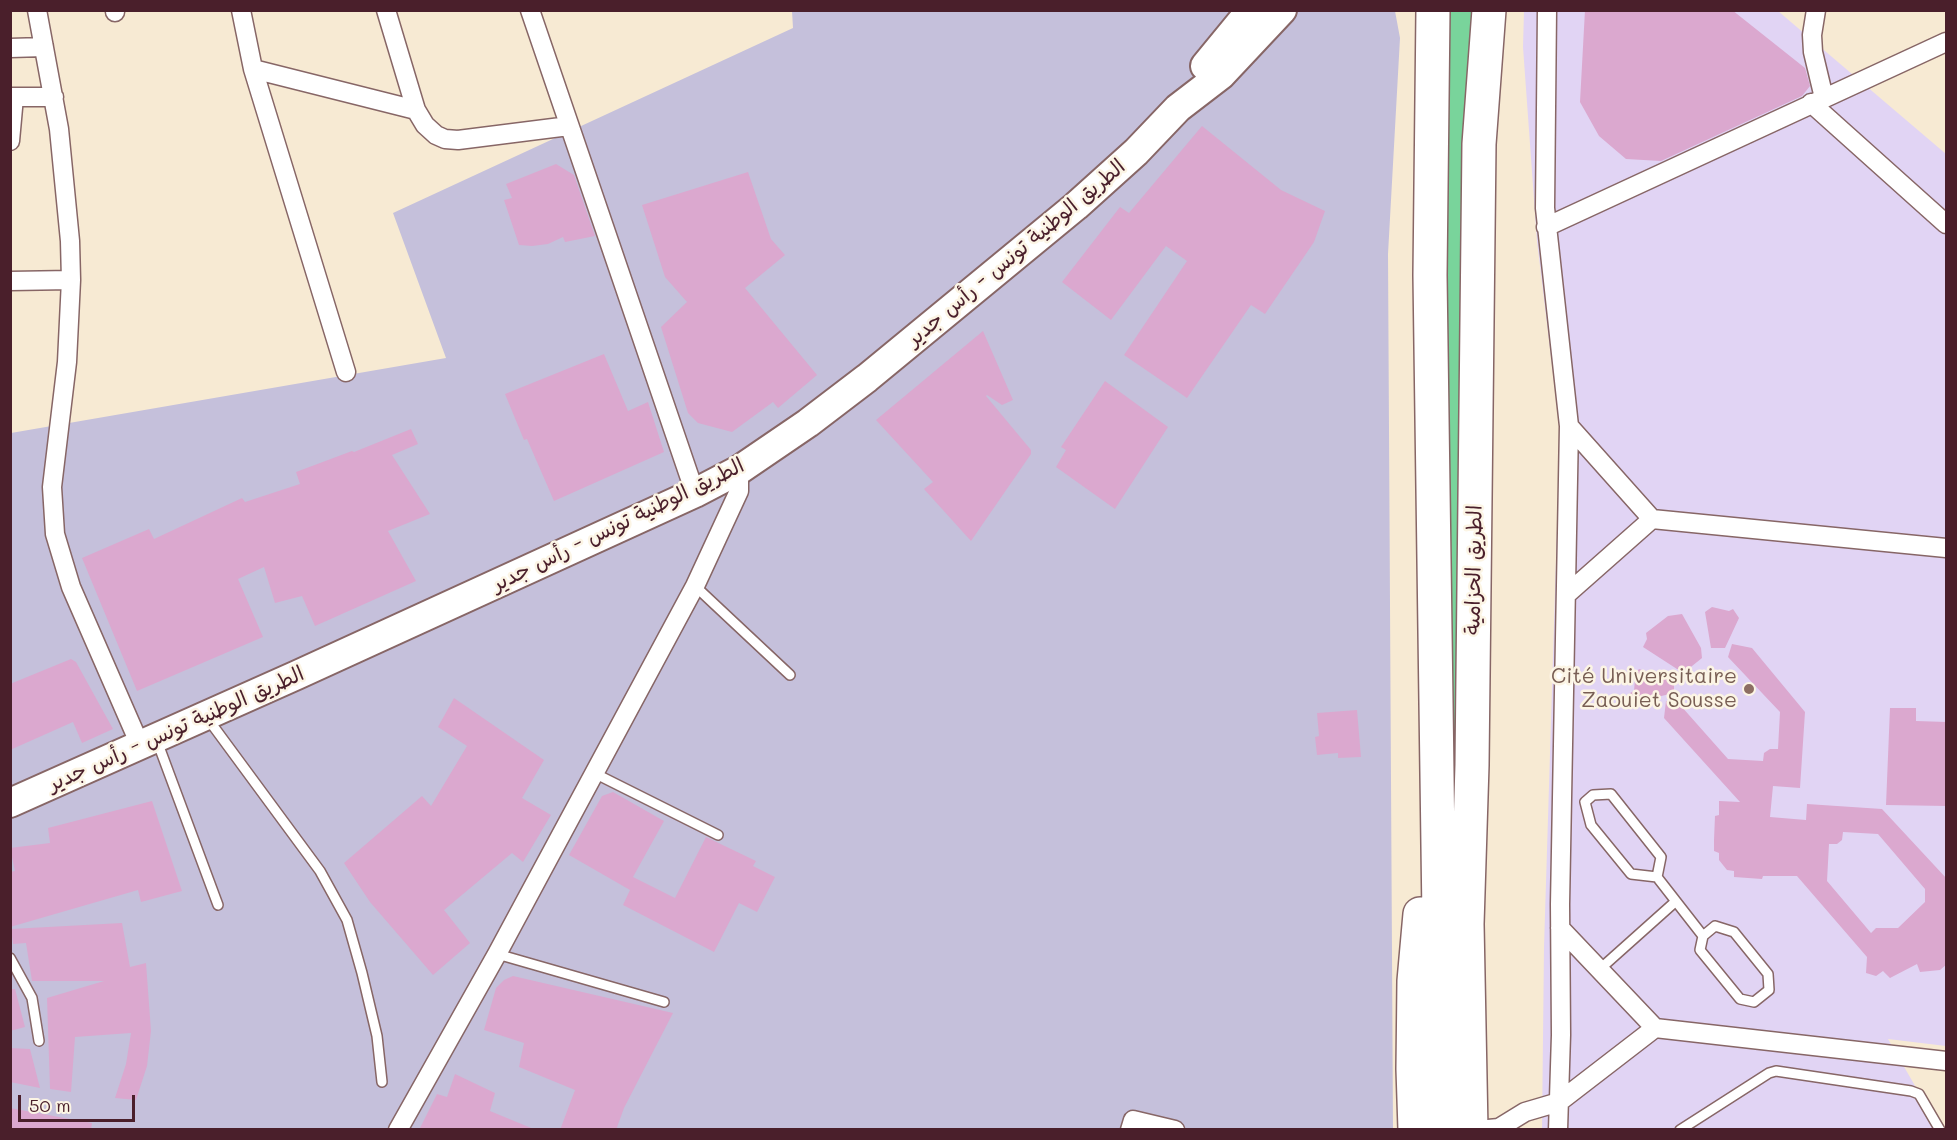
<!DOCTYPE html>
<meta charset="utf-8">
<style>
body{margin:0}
#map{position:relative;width:1957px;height:1140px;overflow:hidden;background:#f7ead3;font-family:Mali,sans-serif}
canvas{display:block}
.frame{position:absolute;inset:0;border:12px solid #4a1f2b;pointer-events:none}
.scale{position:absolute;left:18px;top:1095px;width:117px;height:27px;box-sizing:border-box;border:3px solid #4a1f2b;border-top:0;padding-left:8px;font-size:18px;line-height:21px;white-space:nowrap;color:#4a1f2b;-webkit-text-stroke:4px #fcf5e5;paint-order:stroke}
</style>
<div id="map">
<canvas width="1957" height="1140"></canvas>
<div class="frame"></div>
<div class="scale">50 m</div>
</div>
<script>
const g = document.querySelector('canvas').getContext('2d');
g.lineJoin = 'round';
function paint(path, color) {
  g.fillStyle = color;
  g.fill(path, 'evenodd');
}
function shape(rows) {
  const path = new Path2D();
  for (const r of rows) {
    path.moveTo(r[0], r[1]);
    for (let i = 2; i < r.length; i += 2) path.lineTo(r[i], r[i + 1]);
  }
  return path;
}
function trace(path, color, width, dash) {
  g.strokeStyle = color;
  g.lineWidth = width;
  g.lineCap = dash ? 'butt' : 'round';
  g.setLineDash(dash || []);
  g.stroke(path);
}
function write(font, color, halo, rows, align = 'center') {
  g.font = font + ' Mali,"Playpen Sans Arabic",sans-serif';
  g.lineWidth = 5;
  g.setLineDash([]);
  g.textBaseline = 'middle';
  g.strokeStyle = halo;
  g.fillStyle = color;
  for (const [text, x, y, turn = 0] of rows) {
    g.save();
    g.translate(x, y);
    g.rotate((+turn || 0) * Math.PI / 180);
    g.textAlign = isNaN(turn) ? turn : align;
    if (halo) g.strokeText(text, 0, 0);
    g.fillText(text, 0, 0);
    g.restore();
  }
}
const built = shape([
 [1524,11,1778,11,1946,154,1946,1046,1888,1039,1940,1129,1542,1129,1544,947,1560,431,1537,241,1523,47]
]);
const industrial = shape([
 [792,11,1395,11,1400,38,1388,254,1393,1129,11,1130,11,433,446,358,393,213,793,28]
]);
const green = shape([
 [1444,11,1482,11,1458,429,1459,750,1456,866,1449,866,1452,744,1452,589,1450,488,1444,430]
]);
const building = shape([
 [1585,10,1732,10,1805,68,1810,86,1802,96,1661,161,1626,159,1599,136,1580,102],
 [1202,126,1281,190,1325,211,1314,242,1265,314,1251,305,1187,398,1124,355,1187,261,1166,246,1111,320,1062,282,1120,207,1129,213],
 [556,164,574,175,595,236,565,242,563,237,548,244,532,246,519,245,504,200,512,198,506,184],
 [748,172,771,239,785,255,745,288,817,375,778,408,773,402,732,432,698,423,688,413,661,327,687,302,665,277,642,205],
 [983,331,1013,400,1002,405,987,395,986,396,1031,450,1031,454,971,541,924,489,933,482,876,420],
 [604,354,628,411,648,402,664,452,554,501,527,439,524,440,505,394],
 [1105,381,1168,427,1115,509,1056,467,1066,450,1061,447],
 [411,429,418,444,392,455,430,514,388,531,416,581,315,626,302,596,275,603,264,567,238,579,263,637,137,691,82,558,149,529,154,539,242,498,245,502,300,484,296,472,352,451,354,452],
 [1712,607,1729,611,1733,609,1739,618,1725,648,1711,648,1705,612],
 [1682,614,1701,648,1702,658,1687,670,1677,669,1643,647,1647,639,1646,633,1668,616],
 [1732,644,1752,648,1805,712,1800,788,1773,786,1770,817,1806,820,1807,804,1882,809,1947,879,1947,964,1940,970,1920,972,1917,964,1890,978,1883,971,1876,976,1866,973,1867,957,1797,876,1763,876,1762,879,1734,877,1734,871,1727,870,1719,860,1719,853,1714,851,1714,840,1715,816,1719,815,1719,801,1740,802,1664,718,1666,701,1682,703,1681,706,1728,759,1763,761,1764,753,1770,749,1778,749,1780,712,1728,657],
 [1843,832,1878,834,1925,889,1925,902,1898,928,1876,928,1871,933,1827,881,1829,844,1837,844,1842,840],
 [71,659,76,662,113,729,82,743,73,722,10,750,10,684],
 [1639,669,1674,681,1674,693,1636,702,1630,693,1634,691,1635,679,1633,677],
 [454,698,544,760,522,798,551,815,523,862,512,853,444,910,470,943,433,975,370,902,344,863,422,796,431,806,467,746,438,727],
 [1890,708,1916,708,1916,721,1947,722,1947,806,1886,805],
 [1357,710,1361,757,1338,758,1338,753,1317,755,1315,737,1319,736,1317,713],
 [613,792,664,821,633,877,675,898,706,837,756,861,753,866,775,877,757,912,739,903,714,952,623,905,630,890,569,855,602,796],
 [152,801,182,891,141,902,138,890,10,927,10,872,15,871,10,848,50,843,48,828],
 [122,923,130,967,146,963,151,1031,147,1066,136,1100,115,1098,126,1064,131,1033,75,1037,71,1092,50,1089,47,998,104,981,32,981,26,943,13,944,11,929],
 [513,976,673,1013,624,1108,616,1130,560,1130,575,1090,519,1067,524,1043,484,1030,496,988,504,980],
 [10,989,15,989,25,1027,10,1031],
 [10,1048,30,1049,40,1088,10,1082],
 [455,1074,495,1093,490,1111,536,1130,419,1130,437,1094,447,1097],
 [10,1108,92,1123,91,1130,10,1130]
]);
const lane = shape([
 [695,586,790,675],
 [208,719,320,871,347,920,362,973,377,1036,382,1082],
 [157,741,218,905],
 [594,773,718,835],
 [1657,877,1661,857,1611,794,1593,795,1585,802,1591,825,1631,874,1657,877,1703,936],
 [1715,926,1734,932,1768,974,1769,990,1754,1002,1740,999,1700,950,1703,936,1715,926],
 [497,954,664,1002],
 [10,958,32,998,39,1041],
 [1600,969,1675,902],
 [1680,1130,1769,1073,1776,1071,1911,1091,1919,1094,1940,1130]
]);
const street = shape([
 [37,10,59,129,70,241,71,280,67,362,52,487,55,534,71,587,140,745],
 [241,10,253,69,346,372],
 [386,10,416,110,425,125,436,135,445,139,458,140,569,126],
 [530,10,695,493],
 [1547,10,1545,208,1569,426,1560,904,1561,1035,1558,1130],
 [1816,10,1812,35,1813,52,1824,98],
 [115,12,115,10],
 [10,48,44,47],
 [253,69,416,110],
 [10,97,54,97],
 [1811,103,1946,224],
 [10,141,14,97],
 [1546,227,1946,42],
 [10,281,71,280],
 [1569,426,1652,519,1946,548],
 [1566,595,1652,519],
 [1560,928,1655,1028,1946,1061],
 [1488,1129,1499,1128,1525,1112,1559,1102,1655,1028],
 [398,1130,497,954,695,586,739,491,739,470],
 [1130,1130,1133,1120,1175,1130]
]);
const primary = shape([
 [1205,66,1251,10],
 [10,803,297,675,695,493,739,470,808,423,867,378,1076,206,1136,152,1178,108,1221,75,1282,10]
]);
const highway = shape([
 [1433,10,1430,275,1442,1130],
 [1415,1130,1413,1069,1414,981,1420,914],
 [1471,1130,1467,924,1472,765,1479,144,1489,10]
]);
const markers = [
 [1749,689,6,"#8d6e63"]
];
const streetNames = [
 ["الطريق الوطنية تونس - رأس جدير",1016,253,-40],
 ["الطريق الوطنية تونس - رأس جدير",618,525,-26],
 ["الطريق الحزامية",1474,570,-89],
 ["الطريق الوطنية تونس - رأس جدير",176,729,-24]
];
const educationNames = [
 ["Cité Universitaire",1737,677],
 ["Zaouiet Sousse",1737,701]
];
paint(built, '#e1d4f4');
paint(industrial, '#c5c0db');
paint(green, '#79d49b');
paint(building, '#dba8cf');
trace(lane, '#876666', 12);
trace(street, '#876666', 21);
trace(primary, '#876666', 32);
trace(highway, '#876666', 36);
trace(lane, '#fff', 9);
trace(street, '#fff', 18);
trace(primary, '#fff', 28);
trace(highway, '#fff', 33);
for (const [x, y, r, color] of markers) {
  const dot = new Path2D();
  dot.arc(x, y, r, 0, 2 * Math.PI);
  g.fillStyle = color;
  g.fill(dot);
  trace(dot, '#fcf5e5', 2);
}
write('21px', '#4a1f2b', '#fcf5e5', streetNames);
write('21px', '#785e54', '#fcf5e5', educationNames, 'right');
</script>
